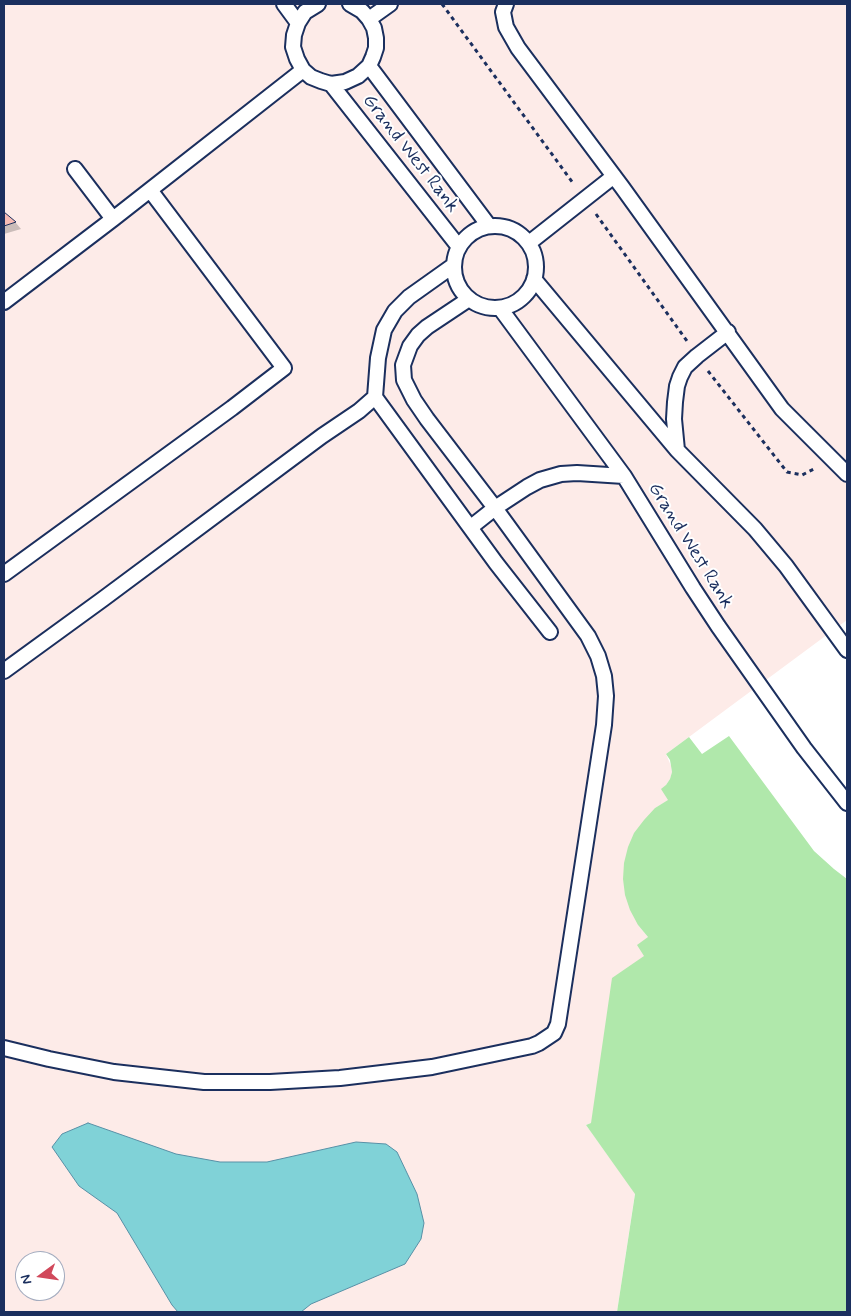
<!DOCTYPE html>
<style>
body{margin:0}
#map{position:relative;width:851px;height:1316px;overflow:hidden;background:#fff;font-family:Mynerve,sans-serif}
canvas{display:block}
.frame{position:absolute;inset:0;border:5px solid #1b2f5e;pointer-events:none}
.north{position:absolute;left:15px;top:1251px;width:50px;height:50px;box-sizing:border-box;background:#fff;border:1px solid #a4acbf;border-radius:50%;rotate:256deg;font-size:14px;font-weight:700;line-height:20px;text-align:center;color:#1b2f5e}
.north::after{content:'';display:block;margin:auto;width:18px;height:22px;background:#d1495b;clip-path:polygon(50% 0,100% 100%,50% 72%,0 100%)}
</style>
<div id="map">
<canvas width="851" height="1316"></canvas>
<div class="frame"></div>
<div class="north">N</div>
</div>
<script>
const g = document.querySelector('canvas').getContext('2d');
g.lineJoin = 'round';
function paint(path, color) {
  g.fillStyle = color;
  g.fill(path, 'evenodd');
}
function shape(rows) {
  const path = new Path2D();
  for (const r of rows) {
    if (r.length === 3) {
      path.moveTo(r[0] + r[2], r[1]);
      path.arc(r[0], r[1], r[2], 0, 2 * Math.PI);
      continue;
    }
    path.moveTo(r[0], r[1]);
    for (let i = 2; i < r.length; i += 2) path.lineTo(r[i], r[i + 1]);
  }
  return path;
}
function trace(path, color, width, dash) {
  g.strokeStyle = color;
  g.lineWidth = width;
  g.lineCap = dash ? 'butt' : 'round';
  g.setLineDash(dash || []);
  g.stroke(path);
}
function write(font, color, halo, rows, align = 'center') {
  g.font = font + ' Mynerve,sans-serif';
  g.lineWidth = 4;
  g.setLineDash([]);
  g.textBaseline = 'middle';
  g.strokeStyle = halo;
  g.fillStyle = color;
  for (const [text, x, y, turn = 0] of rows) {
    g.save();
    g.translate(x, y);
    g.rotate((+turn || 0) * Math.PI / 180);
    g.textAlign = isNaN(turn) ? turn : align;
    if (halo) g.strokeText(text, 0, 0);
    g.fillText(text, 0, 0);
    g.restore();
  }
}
const built = shape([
 [4,4,847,4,847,620,666,754,671,766,672,772,670,779,666,785,669,800,655,808,638,925,648,937,644,956,591,1123,586,1125,635,1193,617,1312,4,1312],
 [25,1261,55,1261,55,1291,25,1291]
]);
const green = shape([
 [729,736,814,851,834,869,847,879,847,1312,617,1312,635,1194,586,1125,591,1123,612,978,644,956,637,945,648,937,638,925,630,910,625,895,623,879,624,863,628,847,634,833,644,820,655,808,668,800,661,789,666,785,670,779,672,772,670,760,666,754,689,737,702,754]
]);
const water = shape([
 [88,1123,176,1154,220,1162,267,1162,356,1142,386,1144,397,1152,417,1194,424,1223,421,1239,405,1264,311,1304,301,1312,178,1312,172,1305,117,1213,79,1186,52,1147,62,1134,88,1123]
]);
const shadow = shape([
 [4,214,16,223,21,229,4,234]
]);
const building = shape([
 [4,212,16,222,4,226,4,212]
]);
const path = shape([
 [442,4,573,183],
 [596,214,687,341],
 [708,371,787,472,802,475,816,468]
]);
const lane = shape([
 [284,4,298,23],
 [318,4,305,12,298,23,294,35,293,47,297,59,303,70,311,77,321,81,331,84,345,82,358,76,369,66,373,57,376,48,376,38,374,28,369,19,362,11,350,4],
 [506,4,503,12,506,27,518,48,622,187,782,409,847,474],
 [369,19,390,4],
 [369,66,489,226],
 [331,84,459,247],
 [75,169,113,219],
 [495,267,41],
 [529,243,614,176],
 [454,265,409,297,395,311,384,330,378,358,375,397,496,563,550,632],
 [534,279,677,450,755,529,786,566,847,650],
 [4,302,113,219,303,70],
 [500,308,624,476,693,588,718,626,804,748,847,803],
 [677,450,674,419,675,402,677,386,680,377,685,367,697,356,728,332],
 [471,527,495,508,527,487,540,480,561,474,577,473,624,476],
 [4,574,232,408,284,368,150,190],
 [4,671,103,599,322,436,359,411,375,397],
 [4,1048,49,1059,114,1072,204,1082,270,1082,340,1078,432,1067,532,1046,539,1043,554,1033,558,1024,604,725,606,696,604,676,598,656,588,636,495,508,427,419,414,400,404,380,403,365,410,346,418,335,427,327,469,299]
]);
const streetNames = [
 ["Grand West Rank",410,154,52],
 ["Grand West Rank",690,546,58]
];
paint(built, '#fdebe8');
paint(green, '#b0e8ab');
paint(water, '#80d2d7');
trace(water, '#5891a7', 1);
paint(shadow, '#0003');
paint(building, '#f7bbb4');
trace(building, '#1b2f5e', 1);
trace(lane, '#1b2f5e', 18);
trace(path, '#1b2f5e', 3, [4, 4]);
trace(lane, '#fff', 14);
write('19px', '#1b2f5e', '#fff', streetNames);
</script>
